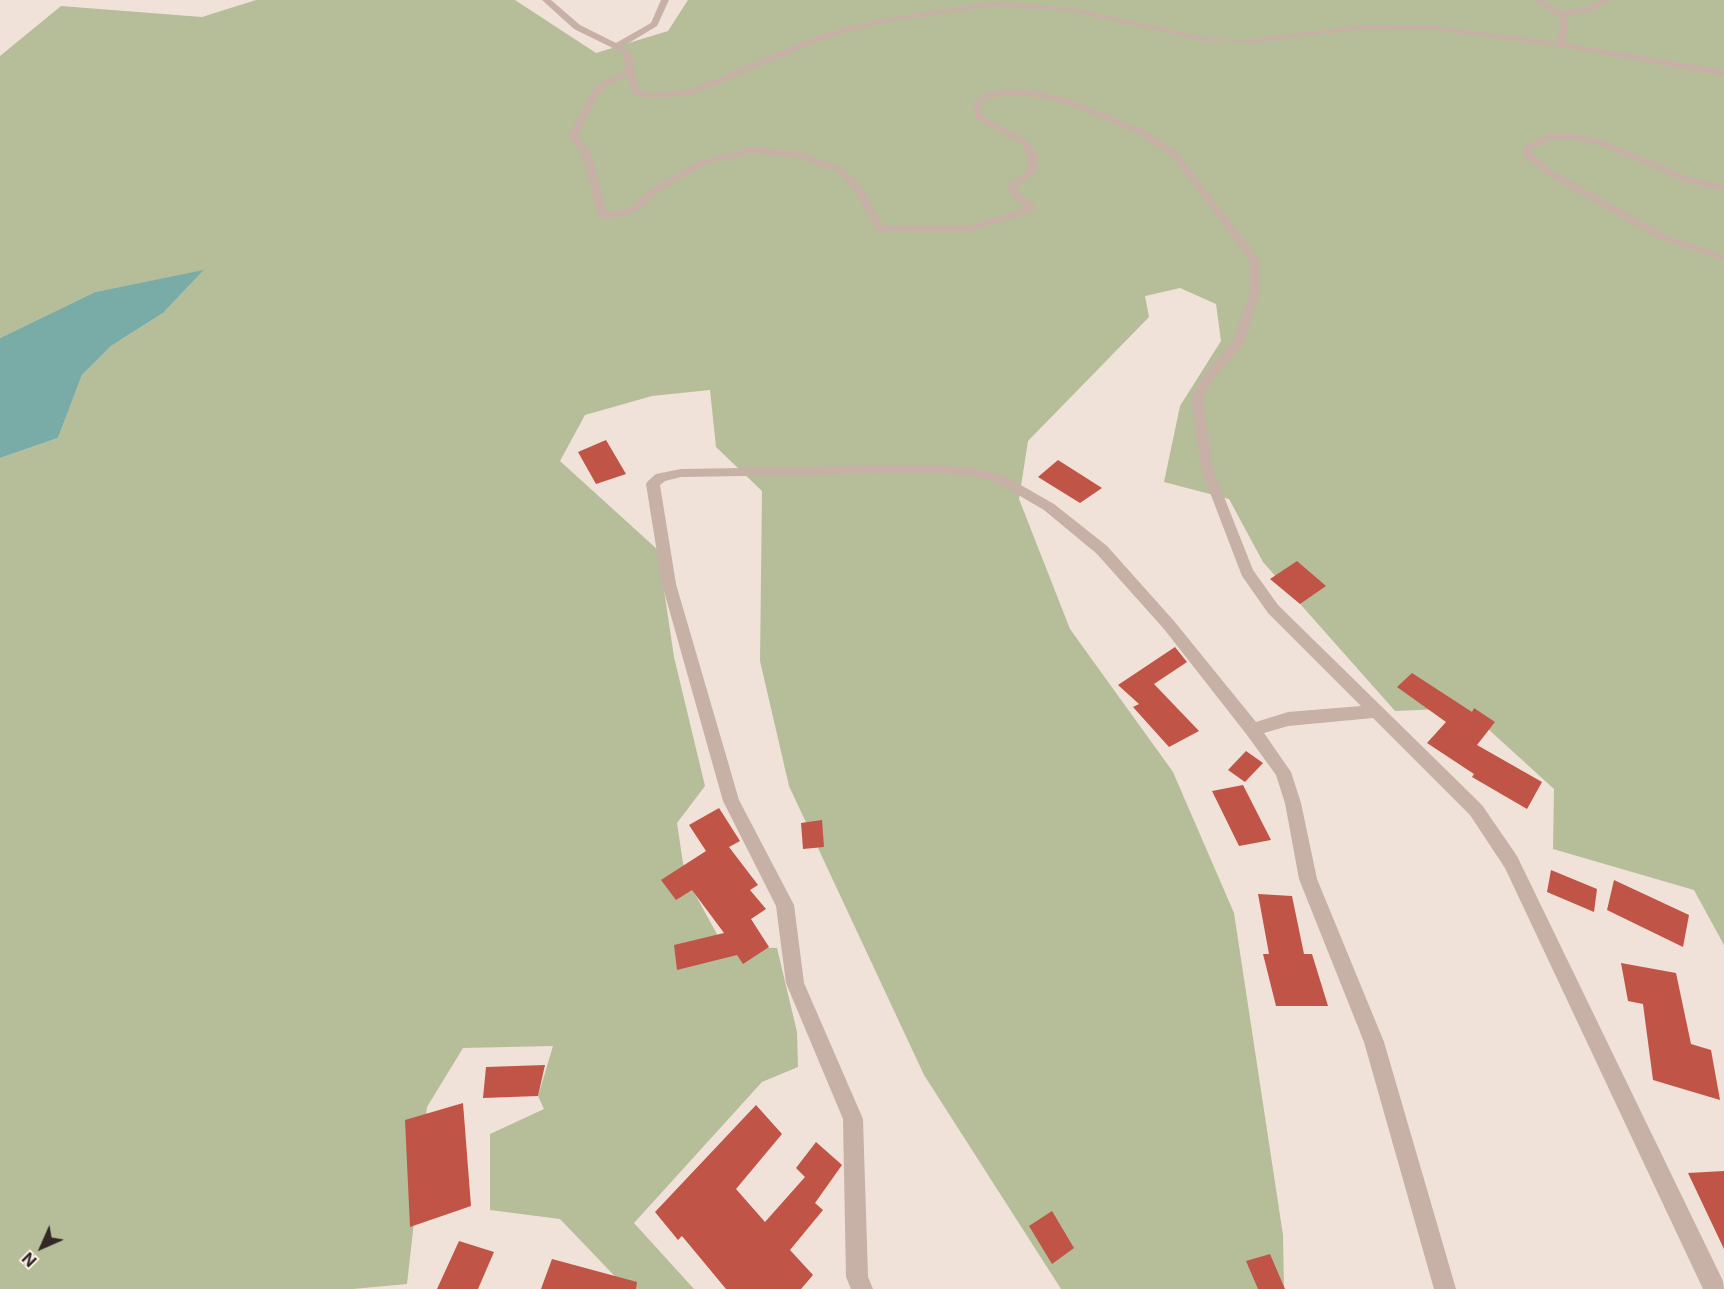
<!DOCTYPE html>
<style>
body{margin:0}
#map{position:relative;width:1724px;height:1289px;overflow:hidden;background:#f0e2d8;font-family:Inter,sans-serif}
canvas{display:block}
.north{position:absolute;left:12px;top:1217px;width:60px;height:60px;-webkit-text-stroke:4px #f8ece4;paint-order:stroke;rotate:225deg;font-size:16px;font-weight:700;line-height:24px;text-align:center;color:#332826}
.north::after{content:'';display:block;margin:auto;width:21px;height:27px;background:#332826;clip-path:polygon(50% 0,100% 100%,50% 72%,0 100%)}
</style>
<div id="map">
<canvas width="1724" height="1289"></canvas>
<div class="north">N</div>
</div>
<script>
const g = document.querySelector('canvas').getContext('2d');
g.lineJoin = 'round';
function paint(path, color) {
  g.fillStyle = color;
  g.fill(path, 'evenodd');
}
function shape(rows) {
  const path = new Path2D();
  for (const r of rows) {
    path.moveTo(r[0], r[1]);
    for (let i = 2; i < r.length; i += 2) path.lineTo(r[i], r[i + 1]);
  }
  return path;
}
const green = shape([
 [256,0,515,0,596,53,668,31,688,0,1724,0,1724,945,1694,890,1553,849,1554,789,1465,708,1395,711,1263,562,1229,499,1164,482,1180,406,1221,341,1216,304,1180,288,1145,296,1149,317,1028,441,1019,499,1070,629,1173,772,1234,913,1283,1235,1284,1289,1061,1289,924,1075,789,786,760,661,762,491,716,447,710,390,652,396,585,415,560,461,658,550,674,657,705,786,677,823,683,863,695,894,724,947,777,948,797,1032,798,1067,762,1082,634,1223,694,1289,627,1289,560,1219,490,1210,490,1134,544,1109,538,1096,553,1046,463,1048,427,1107,407,1284,353,1289,0,1289,0,458,58,438,82,375,111,346,163,313,203,271,95,292,0,338,0,56,61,6,202,17]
]);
const water = shape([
 [204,270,163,313,111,346,82,375,58,438,0,458,0,338,95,292]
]);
const building = shape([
 [606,440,626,474,596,484,578,452],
 [1058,460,1102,488,1080,503,1038,477],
 [1297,561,1326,586,1300,604,1270,579],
 [1175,647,1187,662,1154,684,1199,731,1169,747,1133,707,1139,704,1118,685],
 [1412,673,1472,712,1474,708,1495,722,1477,745,1542,782,1527,809,1472,777,1474,774,1427,743,1446,722,1397,687],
 [1246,751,1263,763,1245,782,1228,770],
 [1243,785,1271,840,1239,846,1212,791],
 [719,808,740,841,729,847,758,885,750,890,766,909,751,919,769,947,743,964,737,955,677,970,674,945,724,933,692,890,676,900,661,880,706,851,689,825],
 [822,820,824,847,803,849,801,823],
 [1551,870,1597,889,1594,912,1547,892],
 [1614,880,1689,915,1683,947,1607,910],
 [1258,894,1292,896,1304,954,1312,954,1328,1006,1276,1006,1263,954,1269,954],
 [1621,963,1676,973,1691,1044,1711,1050,1720,1100,1653,1080,1643,1004,1628,1001],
 [545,1065,538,1096,483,1098,486,1067],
 [463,1103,471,1206,410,1227,405,1120],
 [756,1105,782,1134,736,1189,765,1222,805,1177,796,1168,816,1142,842,1165,815,1203,823,1210,790,1250,813,1275,801,1289,726,1289,682,1236,678,1240,655,1212],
 [1724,1171,1724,1249,1688,1173],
 [1052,1211,1074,1248,1052,1264,1029,1226],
 [459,1241,494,1252,478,1289,437,1289],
 [1270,1254,1285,1289,1258,1289,1246,1261],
 [552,1259,637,1282,636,1289,541,1289]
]);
const street = shape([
 [542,0,551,0,580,25,616,43,651,23,661,0,669,0,657,26,622,47,631,52,639,89,651,93,689,90,817,36,843,28,888,18,995,2,1067,7,1204,37,1228,39,1253,39,1363,25,1435,26,1557,42,1561,22,1557,16,1534,0,1543,0,1561,11,1588,7,1601,0,1611,0,1593,11,1565,16,1569,22,1565,43,1724,70,1724,76,1561,47,1435,30,1363,29,1253,43,1204,41,1067,11,995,6,888,22,848,32,823,40,691,95,648,98,632,93,628,76,601,90,578,136,590,150,607,213,628,209,651,189,699,161,752,147,801,152,843,168,862,188,884,226,968,226,1019,210,1025,206,1013,197,1006,186,1028,170,1027,153,1021,144,976,119,973,103,986,93,1004,89,1032,90,1067,98,1146,131,1179,154,1260,261,1260,292,1244,343,1210,383,1203,399,1213,469,1253,570,1278,605,1482,805,1517,856,1723,1281,1724,1289,1703,1289,1505,868,1470,815,1373,718,1288,726,1264,733,1291,772,1301,803,1317,879,1384,1042,1456,1289,1434,1289,1364,1042,1299,879,1285,803,1276,775,1247,735,1164,629,1097,554,1044,510,996,482,973,476,932,473,681,477,665,481,660,485,676,584,739,800,794,905,804,983,863,1119,868,1277,873,1289,851,1289,846,1277,843,1119,786,983,776,906,723,801,662,584,646,484,648,481,656,474,681,469,932,465,973,468,1005,476,1054,504,1107,546,1174,621,1256,722,1288,712,1361,706,1268,613,1242,576,1201,469,1191,399,1201,379,1232,342,1250,292,1250,261,1173,158,1140,135,1061,102,1032,96,1004,95,989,98,982,104,983,116,1027,140,1037,153,1038,171,1016,187,1020,193,1036,206,1027,214,973,231,877,231,855,191,837,172,799,158,752,153,705,165,657,193,635,213,608,219,599,217,580,151,568,136,595,86,626,70,623,53,574,29,542,0],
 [1548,134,1575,134,1602,140,1692,178,1724,185,1724,191,1686,182,1596,144,1575,140,1553,139,1532,149,1532,154,1553,171,1666,235,1724,255,1724,261,1658,239,1547,175,1522,155,1525,146,1548,134]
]);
paint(green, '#b6be99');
paint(water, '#79aba7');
paint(building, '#c05446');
paint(street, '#c7b0a5');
</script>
